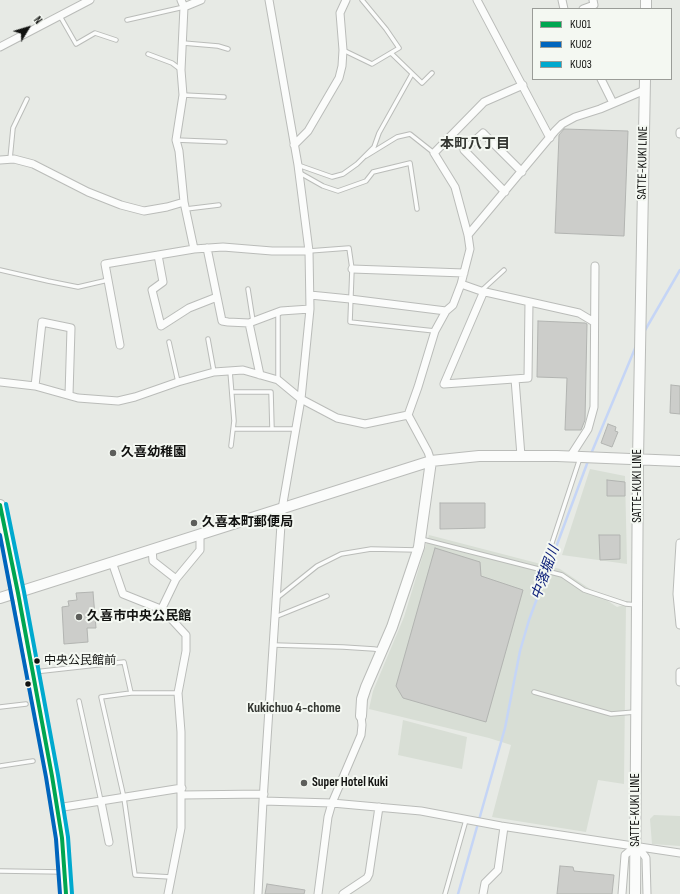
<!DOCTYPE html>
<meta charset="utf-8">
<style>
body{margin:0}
#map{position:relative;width:680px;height:894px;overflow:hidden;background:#e7eae5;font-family:"Sofia Sans Condensed",sans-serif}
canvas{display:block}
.legend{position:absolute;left:532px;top:8px;width:140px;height:72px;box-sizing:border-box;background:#f4f8f2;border:1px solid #9a9c98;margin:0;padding:5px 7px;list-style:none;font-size:12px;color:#121311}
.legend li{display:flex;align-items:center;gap:8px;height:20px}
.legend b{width:20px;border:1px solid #9a9c98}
.north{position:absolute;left:8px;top:8px;width:40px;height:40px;-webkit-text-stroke:3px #f4f8f2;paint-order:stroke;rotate:52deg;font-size:11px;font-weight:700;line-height:16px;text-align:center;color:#121311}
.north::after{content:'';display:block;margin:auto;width:14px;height:18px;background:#121311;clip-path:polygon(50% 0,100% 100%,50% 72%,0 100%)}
</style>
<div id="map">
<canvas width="680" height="894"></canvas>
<ul class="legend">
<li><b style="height:5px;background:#00a651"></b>KU01</li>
<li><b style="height:5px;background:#0065bd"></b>KU02</li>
<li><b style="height:5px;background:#00a9ce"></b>KU03</li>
</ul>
<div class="north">N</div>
</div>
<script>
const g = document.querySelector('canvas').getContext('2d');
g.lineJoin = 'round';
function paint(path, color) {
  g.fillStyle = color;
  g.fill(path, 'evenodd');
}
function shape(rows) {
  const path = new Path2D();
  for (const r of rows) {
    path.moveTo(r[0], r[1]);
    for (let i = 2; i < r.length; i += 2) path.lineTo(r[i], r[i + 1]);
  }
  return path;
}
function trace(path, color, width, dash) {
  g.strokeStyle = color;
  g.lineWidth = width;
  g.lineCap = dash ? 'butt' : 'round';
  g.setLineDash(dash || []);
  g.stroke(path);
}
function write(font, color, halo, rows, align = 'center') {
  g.font = font + ' "Sofia Sans Condensed","Noto Sans JP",sans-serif';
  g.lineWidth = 4;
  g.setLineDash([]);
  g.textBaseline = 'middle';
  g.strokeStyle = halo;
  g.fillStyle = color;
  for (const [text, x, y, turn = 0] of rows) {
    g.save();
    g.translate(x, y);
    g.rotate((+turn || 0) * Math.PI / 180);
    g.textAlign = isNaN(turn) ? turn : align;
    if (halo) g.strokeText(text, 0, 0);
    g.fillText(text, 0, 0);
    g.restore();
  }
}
const built = shape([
 [590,469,625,476,627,564,562,555],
 [429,535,560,569,617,607,626,604,624,784,598,780,586,832,492,817,511,745,489,738,369,709,373,691,404,617],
 [403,720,467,737,462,769,398,755],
 [654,815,680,816,680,846,652,844,650,819]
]);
const stream = shape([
 [644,332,680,270],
 [591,454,636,346],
 [458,894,505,728,520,651,529,620,588,461]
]);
const building = shape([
 [564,129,628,131,624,236,555,233,559,135,564,129],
 [538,321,585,323,587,324,585,420,581,430,565,430,567,378,537,377,538,321],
 [671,385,680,386,680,414,670,413,671,385],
 [608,424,616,427,615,431,618,432,612,447,601,443,608,424],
 [607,480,625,482,625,496,607,496,607,480],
 [440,503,485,503,485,528,440,529,440,503],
 [599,535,620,535,620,559,600,560,599,535],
 [435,548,480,562,481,576,523,590,486,722,403,698,396,686,435,548],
 [93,592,96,628,87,628,88,642,64,644,62,607,69,606,68,601,77,600,76,593,93,592],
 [560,866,573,867,574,871,614,875,612,894,557,894,560,866],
 [267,884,305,890,304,894,265,894,267,884]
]);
const lane = shape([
 [60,16,76,44,95,33,116,40],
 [127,20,184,7],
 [183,43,218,46,228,49],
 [343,50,372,64,399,48,386,29,362,0],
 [391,53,422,83,432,73],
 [148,54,172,63,180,69],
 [183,95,224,97],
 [176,140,225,142],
 [366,156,397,137,410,134,434,153],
 [10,159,13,128,27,99],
 [298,165,332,177,343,174,357,164,374,147,379,133,412,74],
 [300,173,323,186,338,191,366,181,373,172,410,163,417,209],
 [186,209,219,205],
 [309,251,349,248,352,269,350,322,435,331],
 [0,270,48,281,78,287,108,280],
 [248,289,253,321],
 [481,291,504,270],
 [278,312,278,380],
 [208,339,214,372],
 [169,342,178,382],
 [230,371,234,421,231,446],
 [232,392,271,392,272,429],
 [233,429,296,429],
 [421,539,562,575,584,590,626,604,637,605],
 [546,561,580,458],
 [277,598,317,566,341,554,371,549,417,550],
 [275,617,327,596],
 [274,645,343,647,374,649,380,650],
 [34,672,124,662,131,693,178,693],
 [534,692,611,714,635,712],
 [131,693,101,697,124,798,135,875,171,877],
 [79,701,101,801],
 [0,707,26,704],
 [0,766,33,761],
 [0,871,63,872],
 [445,894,466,820]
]);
const street = shape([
 [181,0,184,7,181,70,183,95,176,140,179,151,184,202,194,249],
 [477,0,550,138],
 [562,0,564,9],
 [184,7,201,0],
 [583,9,594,5,593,0],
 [0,47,90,0],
 [601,79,613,103],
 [680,132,680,134],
 [294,145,308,131,339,78,342,66,343,50,340,13,346,0],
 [0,160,14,159,33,164,88,192,121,205,144,211,167,207,184,202],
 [505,192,464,150,483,133,522,172],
 [468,235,555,131,562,124,575,117,600,109,645,90],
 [207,248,222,321,228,322,249,323,281,311,310,309],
 [158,255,163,282,152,290,161,326,189,308,217,297],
 [352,269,464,273],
 [461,284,481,291,579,313,594,322],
 [484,291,444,384,528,378,529,302],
 [310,295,350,299,446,311],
 [249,323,260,375],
 [120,345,105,264,194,249,223,247,272,251,309,251],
 [515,379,521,456],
 [0,382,35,386,78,398,118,401,135,397,178,382,214,372,243,370,278,380,301,399,337,418,365,424,408,415],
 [35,386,42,322,71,328,69,395],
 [570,457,588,429,594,407,595,266],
 [431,461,428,452,408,415,418,387,435,331,446,311,453,305,461,284,470,249,468,235,455,187,434,153,484,102,523,85],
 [680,543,677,594,680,625],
 [152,549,153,561,176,579],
 [112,562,123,594,163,610],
 [680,672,680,682],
 [182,795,264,794],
 [263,801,332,803,421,811,501,826,680,853],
 [101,802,109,842],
 [57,808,182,788],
 [168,894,181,828,181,732,178,693,186,651,186,635,163,610,163,606,176,579,200,550,200,534],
 [258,894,263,801,282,509,301,399,310,309,309,251,298,165,269,0],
 [318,894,328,817,332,803,361,735,362,725,361,716],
 [343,894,367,878,369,874,379,807],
 [483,894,485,883,498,870,504,827],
 [622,894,625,855,636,846,644,855,646,858,647,894]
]);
const secondary = shape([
 [646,9,646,0],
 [0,505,18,593,52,776,62,838,66,894],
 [0,598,431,461,479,456,557,456,680,461],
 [361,716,362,699,366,687,392,627,419,547,431,461],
 [635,894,638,459,645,79]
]);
const bus1 = shape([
 [0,505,18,593,52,776,62,838,66,894]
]);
const bus2 = shape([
 [0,535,46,777,56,839,60,894]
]);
const bus3 = shape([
 [6,504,24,592,58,775,68,837,72,894]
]);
const markers = [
 [113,453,4,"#5d5e5b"],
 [194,523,4,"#5d5e5b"],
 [79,617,4,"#5d5e5b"],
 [37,661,3.5,"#121311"],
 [28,684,3.5,"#121311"],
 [304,783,4,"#5d5e5b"]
];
const busNames = [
 ["中央公民館前",44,661]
];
const streetNames = [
 ["SATTE-KUKI LINE",643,163,-89],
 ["SATTE-KUKI LINE",638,486,-90],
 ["SATTE-KUKI LINE",636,810,-90]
];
const poiNames = [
 ["久喜幼稚園",121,453],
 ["久喜本町郵便局",202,523],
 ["久喜市中央公民館",87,617],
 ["Super Hotel Kuki",312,783]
];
const neighbourhoodNames = [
 ["本町八丁目",475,144],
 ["Kukichuo 4-chome",294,708]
];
const waterNames = [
 ["中落堀川",546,573,-70]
];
paint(built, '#d8ded5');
trace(stream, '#c5d5f6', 2.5);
paint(building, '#cccdca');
trace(building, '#b2b4b1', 1);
trace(lane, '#babcb9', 5.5);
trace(street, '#babcb9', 9);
trace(secondary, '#babcb9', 12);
trace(lane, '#fbfcfb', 3.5);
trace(street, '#fbfcfb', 7);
trace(secondary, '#fbfcfb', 10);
trace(bus1, '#00a651', 4);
trace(bus2, '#0065bd', 4);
trace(bus3, '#00a9ce', 4);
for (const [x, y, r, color] of markers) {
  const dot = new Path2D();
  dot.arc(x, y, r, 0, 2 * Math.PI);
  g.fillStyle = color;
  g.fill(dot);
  trace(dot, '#f4f8f2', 1.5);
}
write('12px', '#121311', '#f4f8f2', busNames, 'left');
write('13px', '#121311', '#f4f8f2', streetNames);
write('bold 13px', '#121311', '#f4f8f2', poiNames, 'left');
write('bold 14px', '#343732', '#f4f8f2', neighbourhoodNames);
write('italic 14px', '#0e207a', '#f4f8f2', waterNames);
</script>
